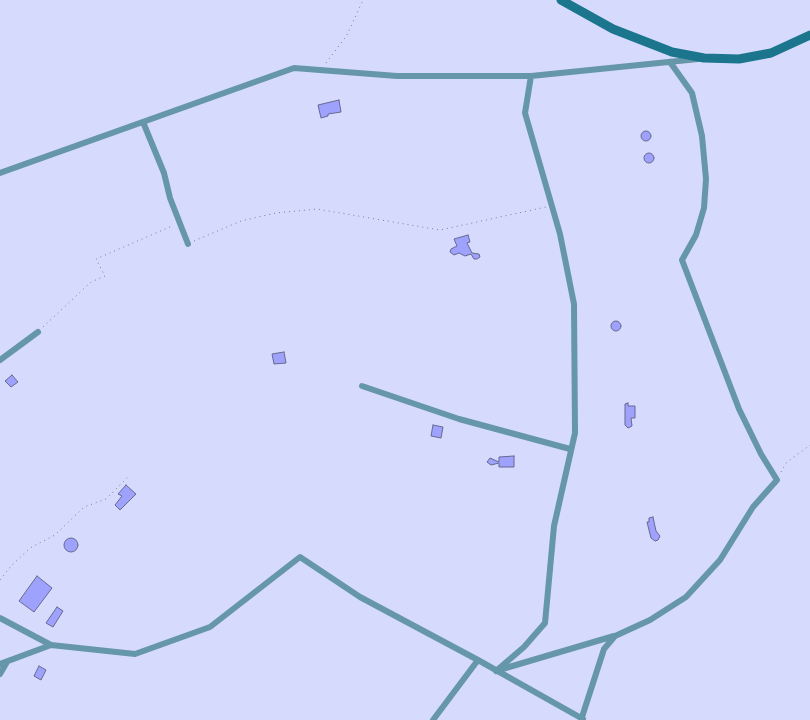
<!DOCTYPE html>
<style>
body{margin:0}
canvas{display:block;background:#d6dafd}
</style>
<canvas width="810" height="720"></canvas>
<script>
const g = document.querySelector('canvas').getContext('2d');
g.lineJoin = 'round';
function paint(path, color) {
  g.fillStyle = color;
  g.fill(path, 'evenodd');
}
function shape(rows) {
  const path = new Path2D();
  for (const r of rows) {
    if (r.length === 3) {
      path.moveTo(r[0] + r[2], r[1]);
      path.arc(r[0], r[1], r[2], 0, 2 * Math.PI);
      continue;
    }
    path.moveTo(r[0], r[1]);
    for (let i = 2; i < r.length; i += 2) path.lineTo(r[i], r[i + 1]);
  }
  return path;
}
function trace(path, color, width, dash) {
  g.strokeStyle = color;
  g.lineWidth = width;
  g.lineCap = dash ? 'butt' : 'round';
  g.setLineDash(dash || []);
  g.stroke(path);
}
const building = shape([
 [339,100,341,112,328,114,328,116,321,118,318,105,339,100],
 [646,136,5],
 [649,158,5],
 [468,235,470,242,467,243,472,253,479,254,480,257,477,259,474,259,471,254,465,256,459,253,454,255,450,252,451,249,457,246,454,239,468,235],
 [616,326,5],
 [284,352,286,363,274,364,272,354,284,352],
 [12,375,18,382,11,387,5,381,12,375],
 [628,403,628,406,635,406,635,418,631,418,632,426,628,428,625,425,625,404,628,403],
 [433,425,443,427,441,438,431,436,433,425],
 [514,456,514,467,499,467,499,463,491,465,487,462,490,458,499,462,499,457,514,456],
 [126,485,136,494,120,510,115,505,122,496,118,494,126,485],
 [653,517,656,531,660,536,658,540,655,541,651,538,647,522,649,522,649,518,653,517],
 [71,545,7],
 [37,576,52,588,34,612,19,601,37,576],
 [57,607,63,611,53,627,46,623,57,607],
 [39,666,46,670,41,680,34,676,39,666]
]);
const path = shape([
 [326,63,347,35,363,0],
 [194,241,241,221,276,213,317,209,440,230,546,207],
 [43,327,91,282,105,276,96,259,172,226],
 [781,472,786,463,810,445],
 [0,580,11,566,30,548,55,535,84,507,106,499,129,476]
]);
const minor = shape([
 [143,122,164,173,170,198,188,244],
 [0,173,294,68,397,76,531,76,698,59],
 [0,360,38,332],
 [362,386,459,419,570,449],
 [0,618,51,645,135,654,210,627,300,557,360,597,478,660,583,719],
 [0,664,51,645],
 [499,670,614,636],
 [496,671,524,647,545,623,554,526,575,433,574,304,560,234,525,113,531,76],
 [0,674,7,662],
 [582,717,604,649,615,636,650,620,686,597,720,560,753,507,777,480,761,454,739,409,682,260,696,235,704,208,706,179,702,136,692,93,670,62],
 [433,720,478,660]
]);
const secondary = shape([
 [561,0,613,29,672,52,704,58,739,59,771,53,810,35]
]);
paint(building, '#9ea2fc');
trace(building, '#666990', 1);
trace(path, '#787b93', 1, [1, 4]);
trace(minor, '#6697a8', 6);
trace(secondary, '#1a758d', 9);
</script>
